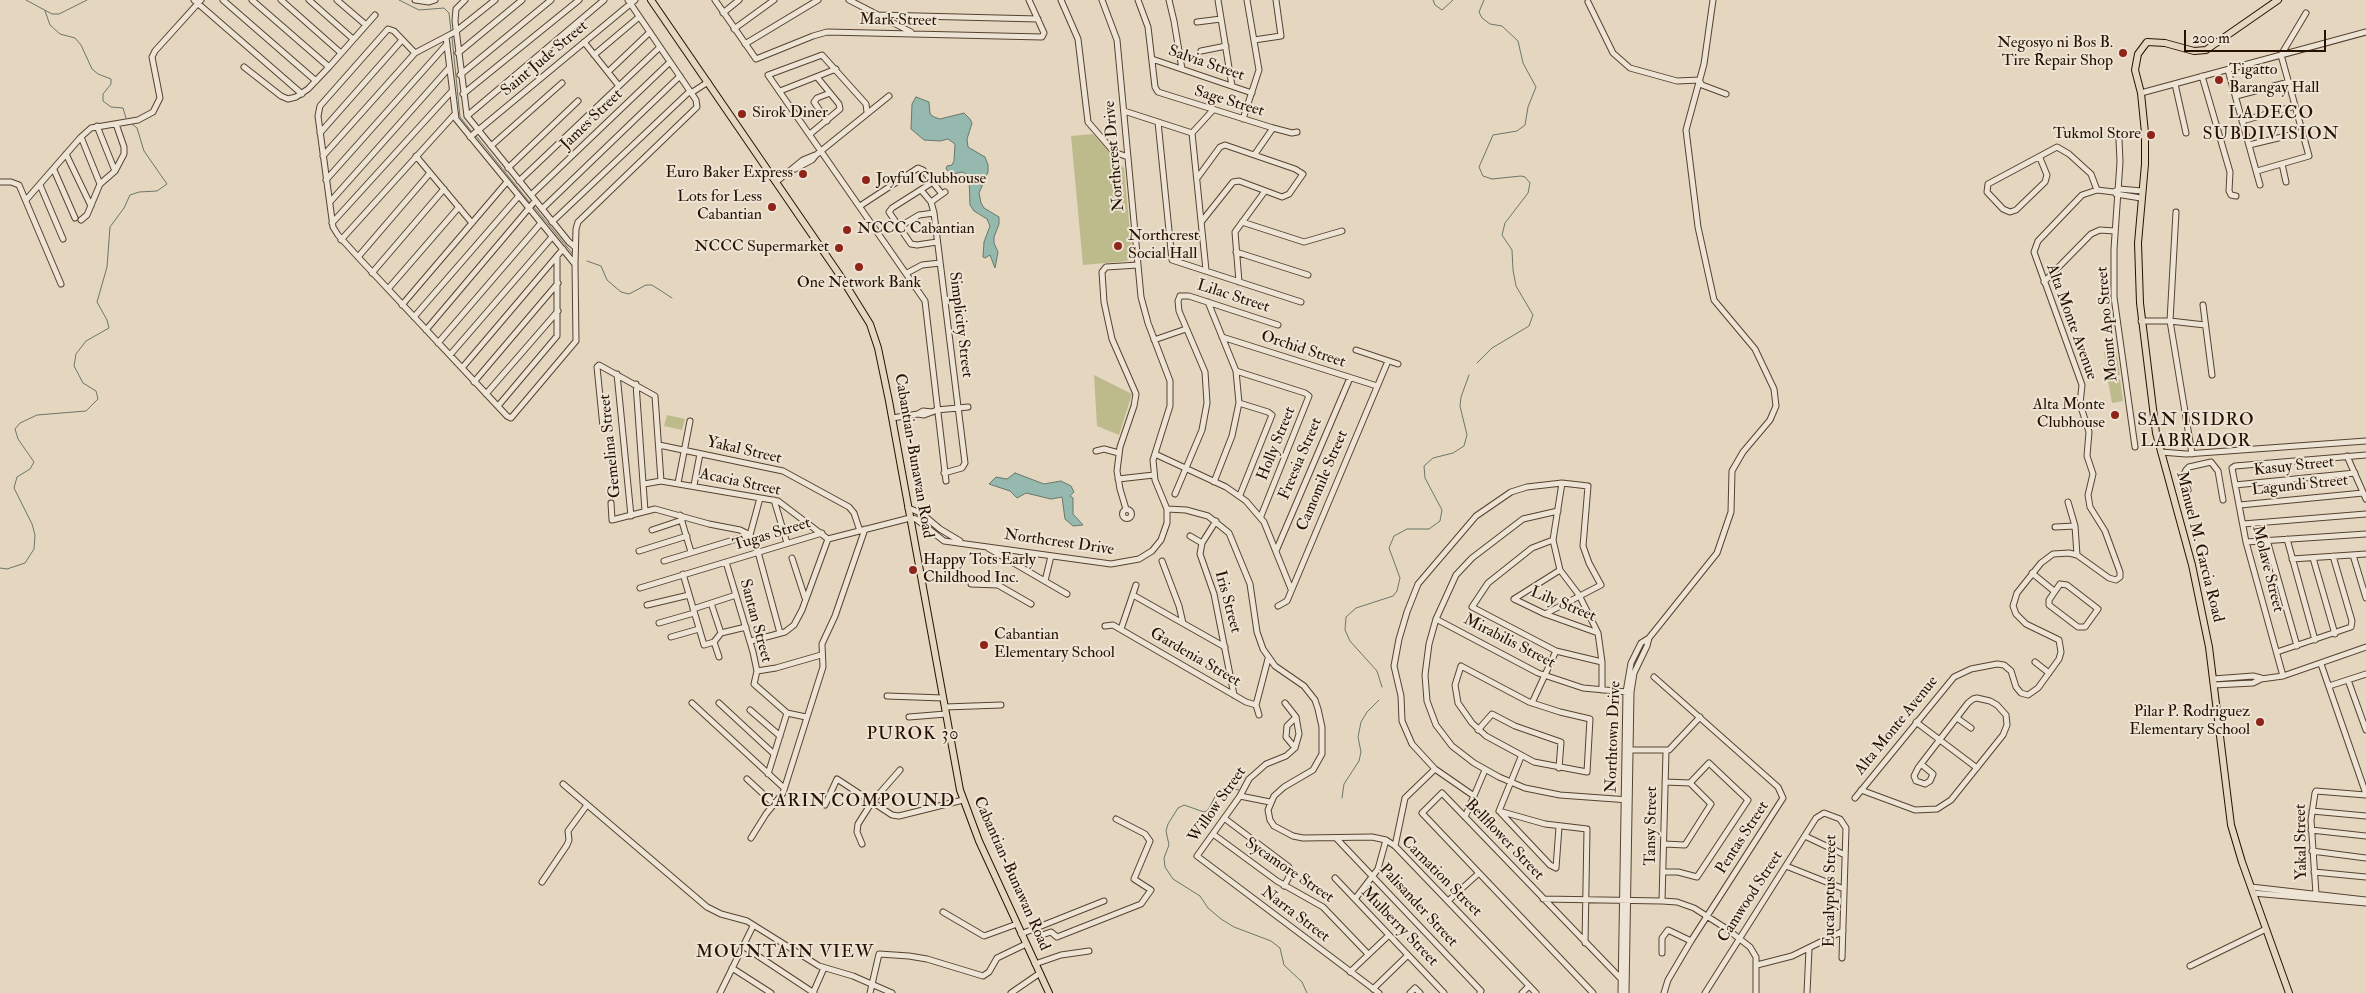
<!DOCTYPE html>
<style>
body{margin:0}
#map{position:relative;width:2366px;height:993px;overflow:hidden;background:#e5d6bf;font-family:"IM FELL Double Pica",serif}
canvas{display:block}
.scale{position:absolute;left:2184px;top:30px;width:142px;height:22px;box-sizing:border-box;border:2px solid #261101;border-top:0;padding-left:6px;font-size:15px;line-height:18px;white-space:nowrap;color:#261101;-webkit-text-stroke:4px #eee4d5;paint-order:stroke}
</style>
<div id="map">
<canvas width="2366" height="993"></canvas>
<div class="scale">200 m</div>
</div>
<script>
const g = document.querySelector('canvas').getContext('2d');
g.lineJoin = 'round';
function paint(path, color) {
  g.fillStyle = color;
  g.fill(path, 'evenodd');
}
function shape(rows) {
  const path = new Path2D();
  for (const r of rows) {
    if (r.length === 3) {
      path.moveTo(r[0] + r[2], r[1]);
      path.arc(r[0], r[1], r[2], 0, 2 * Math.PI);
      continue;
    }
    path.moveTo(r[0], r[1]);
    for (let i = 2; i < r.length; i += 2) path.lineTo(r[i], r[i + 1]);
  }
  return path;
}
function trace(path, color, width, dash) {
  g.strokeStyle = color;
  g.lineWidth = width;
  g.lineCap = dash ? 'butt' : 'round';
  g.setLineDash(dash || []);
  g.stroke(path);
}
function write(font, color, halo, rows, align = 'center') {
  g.font = font + ' "IM FELL Double Pica",serif';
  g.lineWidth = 4;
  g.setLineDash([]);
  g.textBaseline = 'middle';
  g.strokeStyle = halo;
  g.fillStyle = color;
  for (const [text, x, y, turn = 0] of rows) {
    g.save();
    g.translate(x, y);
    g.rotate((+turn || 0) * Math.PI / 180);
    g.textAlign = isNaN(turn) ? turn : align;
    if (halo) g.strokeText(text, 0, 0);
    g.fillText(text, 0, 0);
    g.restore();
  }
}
const green = shape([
 [1093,134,1124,168,1132,254,1127,261,1083,265,1071,136],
 [2116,351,2120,375,2108,377,2104,352],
 [1094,375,1132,394,1119,435,1097,426],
 [2120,379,2123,401,2112,403,2108,381],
 [667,415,685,419,682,430,664,426]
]);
const water = shape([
 [916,97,929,102,930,114,934,117,940,119,964,113,970,119,972,123,967,139,968,147,985,157,988,165,988,172,979,193,981,203,984,208,999,217,999,224,994,237,994,243,998,252,995,268,990,255,985,258,983,257,984,242,990,226,987,219,974,211,970,205,969,177,963,172,952,174,946,169,947,166,952,165,954,161,955,144,948,139,940,141,924,140,911,129,912,104,916,97],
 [1015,473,1044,484,1061,481,1071,486,1074,492,1070,496,1073,498,1073,514,1083,525,1073,526,1065,519,1062,497,1051,499,1026,493,1017,498,1010,491,989,484,996,477,1007,479,1015,473]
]);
const stream = shape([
 [26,0,52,14,59,14,87,0],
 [399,0,419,10,444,8,449,13,451,31],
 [1433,0,1435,5,1442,10,1453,0],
 [45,11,50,25,60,34,75,38,81,45,92,69,98,74,111,79,111,84,103,94,103,101,111,107,123,108,126,118],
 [452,37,460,117,472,132],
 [476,136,530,203],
 [534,207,572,253],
 [587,261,601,266,607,280,621,292,629,294,646,285,652,285,672,298],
 [1477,363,1492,348,1529,326,1533,315,1516,286,1513,270,1512,250,1502,235,1505,223,1528,193,1530,183,1525,177,1521,176,1492,179,1483,176,1479,167,1493,135,1517,131,1525,125,1528,107,1536,87,1523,63,1518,41,1502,26,1490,24,1482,18,1479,12,1484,0],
 [0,568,7,569,25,563,34,549,35,535,32,524,14,488,17,477,30,469,34,462,18,439,15,429,20,423,37,415,86,411,98,399,96,391,83,383,74,366,76,354,86,341,109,328,107,320,97,302,107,267,110,227,124,208,130,195,139,192,157,191,167,184,144,151,137,128,132,124],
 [1382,687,1377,671,1350,641,1345,630,1346,617,1356,608,1393,596,1397,591,1400,578,1389,548,1394,536,1407,529,1429,529,1440,521,1442,510,1425,478,1424,466,1433,458,1453,453,1464,446,1467,435,1460,406,1461,397,1469,375],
 [1239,790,1226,787,1221,789,1217,793,1208,810,1204,812,1184,805,1178,808,1168,824,1166,831,1169,845,1164,858,1165,867,1173,879,1200,896,1208,908,1221,919,1234,927,1271,941,1280,948,1284,965,1302,982,1307,993],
 [1342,798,1344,784,1359,761,1361,752,1358,737,1361,722,1367,712,1379,700]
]);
const minor = shape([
 [194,0,302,94],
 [223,0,316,81],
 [252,0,329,67],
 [281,0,341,53],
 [309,0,353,39],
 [337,0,366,25],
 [415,0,429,2,435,0],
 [465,0,456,9,455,21,467,116,569,242,575,247],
 [715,0,756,59,813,36,827,32,1042,37,1044,33,1029,0],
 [849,0,911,32],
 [1061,0,1078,39,1088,122,1114,152,1128,157],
 [1138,0,1148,27,1155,87,1158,92,1273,128,1292,133,1297,132],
 [1169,0,1174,21,1182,69],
 [1218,0,1232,86],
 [1588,2,1613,53,1630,68,1677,81,1699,80,1702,85,1726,94],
 [723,13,739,0],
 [878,15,1038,19],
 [1197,22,1221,19],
 [734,29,774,0],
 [446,37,456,119,574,263],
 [1254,40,1281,36,1276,0],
 [584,42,619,86],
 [745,44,818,0],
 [1201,51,1226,46],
 [415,53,394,31,388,29,320,106,318,116,333,227,338,235,358,257,507,416,511,418,576,341,575,264,576,229,578,222,697,107,696,100,628,0],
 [458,53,522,0],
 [594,55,639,17],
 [1152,59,1252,93],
 [244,67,281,96,288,99,296,97,308,89,329,67,375,15],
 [2228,70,2260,185],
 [608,72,650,32],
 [460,75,551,0],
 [2202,76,2230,172,2229,191,2231,195,2236,196],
 [2175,84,2186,133],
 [780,91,836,69],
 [691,93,708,82],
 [2141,93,2366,32],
 [463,94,579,0],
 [2236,96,2289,82],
 [1124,111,1192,133],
 [867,112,866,104,822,55,768,75,925,301,946,481],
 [467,116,604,0],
 [1243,119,1259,70,1247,0],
 [827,121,814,102,817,98,830,93],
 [2242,121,2295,106],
 [1158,122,1172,260,1301,302],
 [97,126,115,171],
 [320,133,402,40],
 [1192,133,1206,270],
 [1192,133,1213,110],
 [810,134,840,109,839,104,817,77],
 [81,137,100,184],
 [470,137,635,0],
 [2119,139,2120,162,2114,249,2114,297,2135,447],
 [2249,145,2303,132],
 [491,146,562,83],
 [66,154,91,206],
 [1255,154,1273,128],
 [323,156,415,53,455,32,495,0],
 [416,156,472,223],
 [2040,158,2047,175,2045,182,2016,210,2010,212,2003,209,1987,192,1988,184,2057,147,2069,154,2091,174,2097,190],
 [2282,164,2286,182],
 [508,168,578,101],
 [795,169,812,160,816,155,889,96],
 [54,170,75,218],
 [2257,171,2309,156,2281,55,2306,13],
 [1198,177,1220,147,1225,145,1295,169,1303,174,1289,194,1282,197,1239,181,1233,182,1202,221],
 [326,180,447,44],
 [519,181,660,47],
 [0,182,11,182,19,185,61,284],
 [776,182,803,160,815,155],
 [933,182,892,208,889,212,911,244,917,245,937,242],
 [40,185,63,239],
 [921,190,931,202,934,213,965,463,962,468,944,473],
 [2116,194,2141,198],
 [531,195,670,62],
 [26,200,81,137,91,128,138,120,153,112,160,98,152,57,155,51,201,0],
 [330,202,449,68],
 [931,202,945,192],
 [860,206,918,168,923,170,942,194],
 [542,209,680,76],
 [2176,212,2170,321,2192,454],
 [81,220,87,215,100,184,115,171,124,154,124,147,116,124],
 [552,222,690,91],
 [1242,222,1304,242,1342,231],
 [332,223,452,91],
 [899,227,919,215,934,213],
 [341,240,454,115],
 [1236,252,1308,275],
 [358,257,430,173],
 [372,273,444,189],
 [907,273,922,265,940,263],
 [1239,282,1235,232,1265,191],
 [2044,282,2091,234,2100,230,2115,231],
 [388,289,459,207],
 [1180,296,1189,296,1278,325],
 [1208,302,1236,371,1239,403,1232,436,1214,482],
 [402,305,506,183],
 [2203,305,2212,375],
 [414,317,518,197],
 [2141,321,2170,321,2205,325],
 [426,330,535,201],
 [1222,337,1377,386],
 [1154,340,1186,329],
 [438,343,541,223],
 [1356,350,1398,364],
 [450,355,552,237],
 [462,368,563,249],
 [1236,371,1305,393,1309,396,1261,516],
 [617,374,631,516],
 [474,382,558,283],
 [636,384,645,511],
 [486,394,558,311],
 [1239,403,1268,412,1272,415,1240,495],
 [498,406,557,336,557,256],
 [918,414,923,411,932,412],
 [892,418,918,414,924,415,937,410,968,407],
 [603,427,597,367,599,365,655,396,661,481],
 [659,445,783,471,849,507,854,513,860,531],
 [1096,451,1104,449,1119,453],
 [2161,452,2186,454,2366,441],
 [1155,454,1226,487,1246,501,1264,522,1291,589],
 [2347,456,2366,499],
 [1118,479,1154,475],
 [678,483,690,421],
 [1562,483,1553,540,1560,570,1579,595,1598,633,1602,662,1602,690],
 [644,484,661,481,778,501,828,539],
 [694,485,700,454],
 [2235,485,2355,473],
 [2188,490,2183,477,2186,470,2189,467,2211,462,2218,471,2223,500],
 [1175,494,1202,430,1207,403,1205,372,1179,311,1178,301,1180,296],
 [774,500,787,543],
 [2068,502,2075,526,2077,555],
 [611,503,612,520,655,509,709,524,740,530,750,535,758,552,780,633],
 [2240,505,2363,493],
 [908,508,921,513,940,529,960,541],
 [1126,509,1120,489,1117,471,1120,447,1134,406,1136,394,1112,339,1104,302,1102,272,1106,267,1138,265],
 [1167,509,1186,510,1208,516,1229,533,1250,584,1257,632,1263,649,1275,666,1304,686,1315,700,1318,709,1322,727,1322,754,1313,770,1284,787,1274,796,1268,810,1270,820,1274,826,1293,836,1303,838,1372,837,1386,840,1395,846,1536,993],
 [1127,514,4.5],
 [1558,511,1523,519,1472,558,1456,575,1436,619,1429,644,1425,675,1427,701,1436,725,1452,746,1474,763,1499,777,1525,788,1560,795,1629,800],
 [680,515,691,552],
 [1216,521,1202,543,1200,554,1214,594,1234,695],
 [2243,524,2366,514],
 [2055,527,2075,526],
 [652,530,682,520],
 [1190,536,1202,543],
 [828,539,910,518,916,519,944,541,1111,564,1139,559,1152,551,1161,540,1167,523,1167,509,1155,480,1153,460,1170,406,1170,381,1148,323,1141,297,1117,40,1102,0],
 [2287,539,2315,640],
 [1553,540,1532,548,1488,583,1472,607,1556,651,1602,662],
 [2267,540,2297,646],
 [2246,542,2366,534],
 [988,548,1067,594],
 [639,551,687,536],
 [1276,551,1350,378],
 [2353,555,2366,598],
 [792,558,805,598],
 [2313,558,2335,634],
 [2292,559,2366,554],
 [664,561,750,535,760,498],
 [1162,561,1179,606,1183,623],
 [726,562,753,652,757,671,754,684,787,713,806,717],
 [2032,573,2054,591],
 [683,574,704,645,714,642,721,633,746,627],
 [1045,581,1051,556],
 [971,584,998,585,1031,604],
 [2060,584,2067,585,2098,609,2085,627,2078,627,2049,605,2049,600,2060,584],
 [640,588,822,533],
 [1133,595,1225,647],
 [1514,599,1545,614,1598,633],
 [1514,599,1560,570],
 [711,603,721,633],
 [647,605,689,595],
 [1278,606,1287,601,1388,361],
 [693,609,736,595],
 [1436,619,1538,673,1583,688,1627,692],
 [659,623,694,613],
 [1105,626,1113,625,1246,702,1256,705],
 [1121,629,1136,585],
 [671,637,699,629],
 [751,641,785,632,794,625,802,610,828,539],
 [714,642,719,657],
 [2277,652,2351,627,2352,621,2333,556],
 [2035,662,2049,673],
 [2321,664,2366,794],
 [1461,666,1529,702,1560,712,1590,719,1587,772,1534,762,1486,736,1472,723,1458,703,1455,685,1461,666],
 [757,671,776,668,821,655],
 [2283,676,2246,542,2232,468,2235,466,2366,455],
 [1654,677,1778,787,1783,798,1691,941,1668,980,1664,993],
 [2213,679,2253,676,2261,678],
 [2348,680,2366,730],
 [2214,685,2253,683,2261,679,2283,676,2366,647],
 [2329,686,2366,674],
 [887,696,943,698],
 [692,703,784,788],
 [719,703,774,754],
 [1285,703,1296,717,1299,734,1295,748,1286,756,1266,764,1249,779,1240,796,1197,856,1379,993],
 [1532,703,1556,651],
 [945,707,1001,705],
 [750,710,780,736],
 [1259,715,1256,705,1268,659],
 [909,717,946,714],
 [1957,718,1971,728],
 [1916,722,1977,768],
 [1478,730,1492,714,1515,726,1561,742,1559,768],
 [1295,748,1286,737,1287,726,1296,717],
 [1627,750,1669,750,1700,717],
 [768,774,787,713],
 [747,779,774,804],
 [563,784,707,907,721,914,747,921,819,966,853,976,892,993],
 [1861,790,1915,810,1937,809,1951,800,2003,735,2007,725,2006,715,1997,705,1990,701,1977,698,1973,699,1968,703,1921,764,1918,768,1914,776,1916,781,1925,784,1930,781,1933,774,1921,764],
 [1240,796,1270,802],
 [1474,796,1435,769,1412,744,1402,721,1401,696,1394,666,1399,639,1407,612,1418,584,1476,516,1511,492,1527,487,1562,483,1588,486,1583,546,1589,563,1601,585,1545,614],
 [1855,798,1954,677,1971,669,1997,664,2004,665,2011,671,2016,687,2021,693,2028,695,2038,688,2059,659,2061,652,2059,640,2026,624,2016,614,2013,606,2017,593,2041,563,2053,554,2069,553,2077,555,2109,578,2116,580,2120,577,2120,572,2105,531,2090,507,2088,495,2093,474,2087,456,2089,432,2080,404,2082,385,2034,252,2038,241,2082,195,2097,190,2114,192,2119,189,2142,191],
 [825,805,837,779,892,815,899,816,963,800],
 [1499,811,1545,824,1587,829,1585,943],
 [1499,811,1521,757],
 [2312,811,2366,816],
 [1501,813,1550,865,1556,868,1559,827],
 [1465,817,1485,770],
 [1224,818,1289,867,1289,877,1284,886],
 [2311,830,2366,836],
 [1213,834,1277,881,1323,907,1368,954],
 [1805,836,1845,855],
 [751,838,766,814,783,793,823,667,822,644,835,616,865,529],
 [1337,839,1481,991,1480,993],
 [862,844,857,832,858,824,872,802,900,770],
 [1664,844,1685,845,1711,804,1690,783,1665,782],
 [1395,846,1405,798,1435,769],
 [2312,851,2366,858],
 [1786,866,1844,889],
 [1663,872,1678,872,1697,877,1748,800,1709,763,1690,783],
 [2314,872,2366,877],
 [1335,878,1444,993],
 [542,882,567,845,569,840,568,831,587,805],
 [2251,887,2366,900],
 [2253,893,2366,903],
 [2316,894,2311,820,2315,793,2316,791,2366,795],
 [1355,899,1378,869,1386,840],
 [1543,899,1662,901,1677,902,1694,908,1727,929,1750,947,1756,957,1756,993],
 [1448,901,1479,873],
 [1662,901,1666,751],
 [943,912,984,936,1017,924],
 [1035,929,1039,936,1051,932,1057,937,1141,904,1151,890,1134,879,1150,841,1145,834,1116,819],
 [1021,934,1104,901],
 [743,946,814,993],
 [1662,953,1662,938,1668,930,1691,941],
 [1035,964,1061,955,1089,951],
 [1757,965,1792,956,1843,931],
 [2190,966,2266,929],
 [732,968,771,993],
 [1350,972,1389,935],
 [1373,989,1408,955],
 [720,993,753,926],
 [813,993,824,968],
 [870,993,879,954,909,956,927,959,983,976,989,972,997,958,1026,944],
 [1011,993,1040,973],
 [1410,993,1415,988,1420,993],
 [1522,993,1529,986],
 [1593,993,1422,813,1442,793,1626,984],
 [1621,993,1626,692,1631,663,1641,643,1649,638,1717,553,1731,512,1732,471,1743,452,1770,420,1776,406,1774,389,1755,349,1714,300,1698,227,1686,130,1704,64,1713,0],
 [1626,993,1631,692,1634,673,1647,646,1649,638],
 [1705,993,1816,818,1824,813,1840,819,1846,828,1842,958],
 [1807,993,1809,949]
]);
const major = shape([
 [651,0,839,274,870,324,878,348,889,401,960,790,979,841,1049,993],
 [2278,0,2206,50,2194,51,2165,43,2147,42,2138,54,2135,70,2141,93,2145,133,2145,164,2138,243,2140,303,2156,433,2192,565,2209,647,2231,825,2242,862,2289,993]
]);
const markers = [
 [2123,53,5,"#8f2418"],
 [2219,80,5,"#8f2418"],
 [742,114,5,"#8f2418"],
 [2151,135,5,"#8f2418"],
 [803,174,5,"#8f2418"],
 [866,180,5,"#8f2418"],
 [772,207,5,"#8f2418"],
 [847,230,5,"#8f2418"],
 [1118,246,5,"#8f2418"],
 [839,248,5,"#8f2418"],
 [859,267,5,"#8f2418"],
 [2115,415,5,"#8f2418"],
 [913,570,5,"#8f2418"],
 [984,645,5,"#8f2418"],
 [2260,722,5,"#8f2418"]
];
const streetNames = [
 ["Mark Street",898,21,1],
 ["Saint Jude Street",545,59,-40],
 ["Salvia Street",1206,64,19],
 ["Sage Street",1229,102,17],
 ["James Street",592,120,-44],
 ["Northcrest Drive",1115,156,-95],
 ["Lilac Street",1233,297,18],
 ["Alta Monte Avenue",2071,322,70],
 ["Mount Apo Street",2108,324,-95],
 ["Simplicity Street",960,325,83],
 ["Orchid Street",1303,350,18],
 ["Holly Street",1277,444,-68],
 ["Gemelina Street",611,446,-96],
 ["Yakal Street",744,451,13],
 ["Cabantian-Bunawan Road",913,456,80],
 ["Freesia Street",1301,459,-67],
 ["Kasuy Street",2294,467,-6],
 ["Camomile Street",1323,481,-67],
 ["Acacia Street",740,483,12],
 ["Lagundi Street",2300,486,-6],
 ["Tugas Street",772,535,-17],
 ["Northcrest Drive",1059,543,8],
 ["Manuel M. Garcia Road",2199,547,76],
 ["Molave Street",2267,569,76],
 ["Iris Street",1227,602,75],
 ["Lily Street",1563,605,22],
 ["Santan Street",755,621,75],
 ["Mirabilis Street",1509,642,27],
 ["Gardenia Street",1195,658,30],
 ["Alta Monte Avenue",1897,726,-51],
 ["Northtown Drive",1614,737,-88],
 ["Willow Street",1218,805,-55],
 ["Tansy Street",1652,826,-89],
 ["Pentas Street",1743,838,-57],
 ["Bellflower Street",1504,840,46],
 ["Yakal Street",2302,842,-91],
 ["Sycamore Street",1289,871,34],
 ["Cabantian-Bunawan Road",1011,874,66],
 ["Carnation Street",1441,877,45],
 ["Eucalyptus Street",1831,891,-89],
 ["Camwood Street",1751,897,-57],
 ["Palisander Street",1418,906,47],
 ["Narra Street",1295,915,37],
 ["Mulberry Street",1399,927,46]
];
const poiNames = [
 ["Negosyo ni Bos B.",2113,44],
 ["Tire Repair Shop",2113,62],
 ["Tigatto",2229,71,"left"],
 ["Barangay Hall",2229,89,"left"],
 ["Sirok Diner",752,114,"left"],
 ["Tukmol Store",2141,135],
 ["Euro Baker Express",793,174],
 ["Joyful Clubhouse",876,180,"left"],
 ["Lots for Less",762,198],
 ["Cabantian",762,216],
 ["NCCC Cabantian",857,230,"left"],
 ["Northcrest",1128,237,"left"],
 ["Social Hall",1128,255,"left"],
 ["NCCC Supermarket",829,248],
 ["One Network Bank",859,284,"center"],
 ["Alta Monte",2105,406],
 ["Clubhouse",2105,424],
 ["Happy Tots Early",923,561,"left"],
 ["Childhood Inc.",923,579,"left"],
 ["Cabantian",994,636,"left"],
 ["Elementary School",994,654,"left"],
 ["Pilar P. Rodriguez",2250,713],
 ["Elementary School",2250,731]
];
const neighbourhoodNames = [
 ["LADECO",2271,114],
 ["SUBDIVISION",2271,135],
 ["SAN ISIDRO",2196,421],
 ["LABRADOR",2196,442],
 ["PUROK 30",913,735],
 ["CARIN COMPOUND",858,802],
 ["MOUNTAIN VIEW",785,953]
];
paint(green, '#bdbb8c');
paint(water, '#96b9af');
trace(water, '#697669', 1);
trace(stream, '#697669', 1);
trace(minor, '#564230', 7);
trace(major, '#261101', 8);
trace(minor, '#eee4d5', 5);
trace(major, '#e5d6bf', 6);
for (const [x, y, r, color] of markers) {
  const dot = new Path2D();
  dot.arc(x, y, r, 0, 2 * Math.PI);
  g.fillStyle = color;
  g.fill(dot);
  trace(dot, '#eee4d5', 2);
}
write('16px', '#261101', '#eee4d5', streetNames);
write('16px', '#261101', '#eee4d5', poiNames, 'right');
g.letterSpacing = '1px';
write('18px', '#261101', '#eee4d5', neighbourhoodNames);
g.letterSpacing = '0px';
</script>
